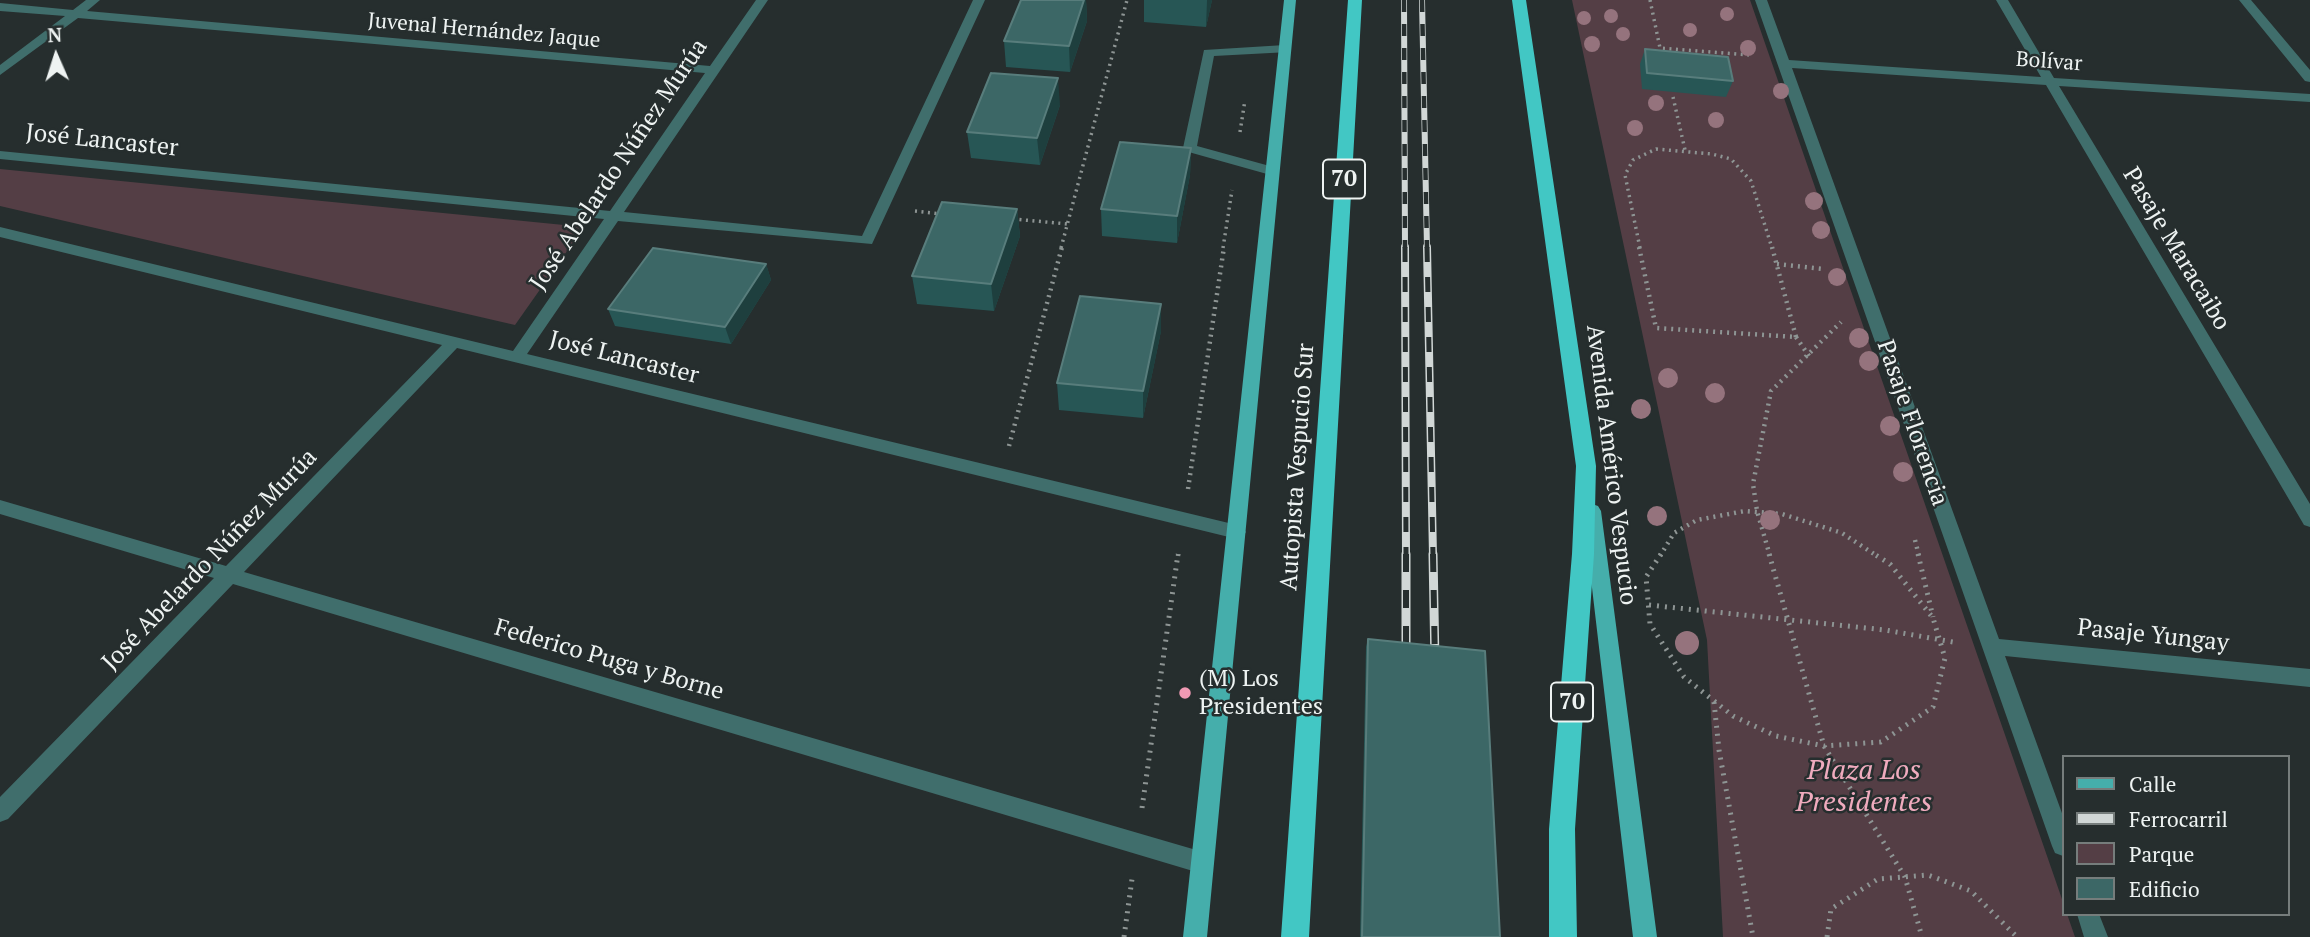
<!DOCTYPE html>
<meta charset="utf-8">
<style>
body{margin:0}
#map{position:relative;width:2310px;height:937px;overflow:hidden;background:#262e2e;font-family:"PT Serif",serif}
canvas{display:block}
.legend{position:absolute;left:2062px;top:755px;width:228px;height:161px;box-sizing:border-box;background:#262e2e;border:2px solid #767d7c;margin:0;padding:9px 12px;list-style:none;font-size:21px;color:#eef3f2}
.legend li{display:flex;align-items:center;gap:14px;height:35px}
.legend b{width:35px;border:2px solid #767d7c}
.north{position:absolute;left:21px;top:21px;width:70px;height:70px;-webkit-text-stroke:5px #262e2e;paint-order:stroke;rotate:357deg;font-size:19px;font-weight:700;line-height:28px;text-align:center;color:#eef3f2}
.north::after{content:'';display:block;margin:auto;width:24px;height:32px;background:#eef3f2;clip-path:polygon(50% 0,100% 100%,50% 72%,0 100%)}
</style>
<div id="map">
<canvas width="2310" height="937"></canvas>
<ul class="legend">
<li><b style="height:9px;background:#45aeab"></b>Calle</li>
<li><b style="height:9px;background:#d1d7d6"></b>Ferrocarril</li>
<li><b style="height:19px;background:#543e45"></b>Parque</li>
<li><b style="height:19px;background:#3c6766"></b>Edificio</li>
</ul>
<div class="north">N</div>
</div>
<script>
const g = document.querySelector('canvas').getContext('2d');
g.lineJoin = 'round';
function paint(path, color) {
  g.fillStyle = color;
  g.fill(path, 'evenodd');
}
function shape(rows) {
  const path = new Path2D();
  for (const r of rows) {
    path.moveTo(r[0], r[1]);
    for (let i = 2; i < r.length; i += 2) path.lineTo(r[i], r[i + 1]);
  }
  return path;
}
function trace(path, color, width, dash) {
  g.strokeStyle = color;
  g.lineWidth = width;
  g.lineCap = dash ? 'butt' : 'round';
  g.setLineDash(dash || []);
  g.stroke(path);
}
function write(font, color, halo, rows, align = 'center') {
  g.font = font + ' "PT Serif",serif';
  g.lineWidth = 5;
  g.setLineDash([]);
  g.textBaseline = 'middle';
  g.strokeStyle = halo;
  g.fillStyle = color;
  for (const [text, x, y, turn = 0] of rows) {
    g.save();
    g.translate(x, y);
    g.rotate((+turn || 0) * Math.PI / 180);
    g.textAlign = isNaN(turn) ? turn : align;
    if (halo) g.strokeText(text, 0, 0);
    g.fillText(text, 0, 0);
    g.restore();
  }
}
const green = shape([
 [1572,0,1750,0,2063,902,2063,914,2067,914,2075,937,1723,937,1707,640],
 [0,169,584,227,515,325,0,206]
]);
const pathFar2 = shape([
 [1650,0,1660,48,1749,55],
 [1673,97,1685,150],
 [1240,132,1245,100],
 [915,211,942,214],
 [1013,219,1068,224],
 [1061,248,1127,0],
 [1223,248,1232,190],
 [1640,248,1625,175,1633,160,1656,149,1712,154,1731,159,1751,181,1772,248]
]);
const pathFar1 = shape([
 [1639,247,1656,328,1796,337],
 [1772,247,1796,337],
 [1777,264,1823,269],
 [1796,337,1809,356],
 [1009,446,1062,247],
 [1188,489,1224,247],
 [1915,540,1919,556],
 [1178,556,1179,550],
 [1660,556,1674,533,1697,520,1745,511,1782,514,1842,533,1877,556],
 [1770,556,1757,511,1753,484,1771,391,1841,322]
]);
const path = shape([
 [1661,554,1646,577,1650,624,1684,677,1733,716,1776,736,1824,746,1881,742,1933,707,1945,658,1933,618,1890,564,1874,554],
 [1769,554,1824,746,1905,877,1922,937],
 [1918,554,1933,617],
 [1649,605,1885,630,1953,642],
 [1714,702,1719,750,1753,937],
 [1142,808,1178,554],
 [1124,937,1132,879],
 [1827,937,1831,909,1878,879,1928,875,1971,891,2017,937]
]);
const minor = shape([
 [86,0,100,0,87,11,710,66,756,0,768,0,624,212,862,236,973,0,985,0,872,244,618,221,527,354,1237,525,1243,527,1246,532,1243,537,1237,539,457,348,244,572,1203,852,1211,856,1214,863,1211,870,1203,874,233,584,8,819,0,822,0,797,214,578,0,514,0,500,226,566,442,345,0,237,0,227,513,351,604,219,0,159,0,151,610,211,705,73,78,18,0,75,0,65,65,16,0,11,0,3,73,10,86,0],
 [1755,0,1767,0,1789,60,2041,77,1996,0,2008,0,2054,78,2310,94,2310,102,2059,86,2310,504,2310,527,2304,525,2046,85,1792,68,1999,639,2310,669,2310,687,2005,656,2063,816,2063,856,2055,853,2052,846,1755,0],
 [2239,0,2251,0,2310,70,2310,82,2305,81,2239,0],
 [1285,45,1291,49,1289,52,1214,56,1197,146,1277,168,1277,174,1267,174,1185,151,1183,148,1204,50,1285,45],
 [2077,914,2099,914,2108,937,2084,937,2077,914]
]);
const major = shape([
 [1284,0,1296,0,1207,937,1183,937,1284,0],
 [1592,504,1598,506,1601,511,1657,937,1633,937,1583,511,1586,506,1592,504]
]);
const highway = shape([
 [1348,0,1362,0,1309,937,1281,937,1348,0],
 [1512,0,1526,0,1596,466,1594,554,1575,829,1577,937,1549,937,1549,829,1572,554,1576,466,1512,0]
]);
const railFar2 = shape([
 [1404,0,1405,248],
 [1422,0,1427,248]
]);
const railFar1 = shape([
 [1405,247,1406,556],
 [1427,247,1433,556]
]);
const rail = shape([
 [1406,554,1406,661],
 [1433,554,1435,664]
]);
const trees = [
 [1727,14,7],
 [1611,16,7],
 [1584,18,7],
 [1690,30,7],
 [1623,34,7],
 [1592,44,8],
 [1748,48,8],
 [1781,91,8],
 [1656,103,8],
 [1716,120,8],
 [1635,128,8],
 [1814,201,9],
 [1821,230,9],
 [1837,277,9],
 [1859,338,10],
 [1869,361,10],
 [1668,378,10],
 [1715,393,10],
 [1641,409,10],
 [1890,426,10],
 [1903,472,10],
 [1657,516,10],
 [1770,520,10],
 [1687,643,12]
];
const wall = shape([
 [1021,0,1086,0,1087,21,1070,72,1006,67,1004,41],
 [1144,0,1212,0,1206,27,1144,22],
 [1645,49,1733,81,1726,97,1642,89,1640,64],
 [1060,105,1040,165,971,158,967,132],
 [1191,148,1190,175,1177,243,1102,236,1101,209],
 [1017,209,1020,236,994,311,917,304,912,276],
 [766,264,771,280,731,344,615,326,608,309],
 [1161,304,1161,331,1143,418,1059,410,1057,383],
 [1368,639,1500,937,1360,937,1366,647]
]);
const shadedWall = shape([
 [1084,0,1086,0,1087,21,1070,72,1069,46],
 [1207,0,1212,0,1206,27,1207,1],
 [1058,78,1060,105,1040,165,1037,138],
 [1191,148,1190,175,1177,243,1177,216],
 [1017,209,1020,236,994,311,991,284],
 [766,264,771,280,731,344,725,327],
 [1161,304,1161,331,1143,418,1143,391]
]);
const building = shape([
 [1021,0,1084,0,1069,46,1004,41,1021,0],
 [1645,49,1728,57,1733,81,1647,73,1645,49],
 [991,73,1058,78,1037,138,967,132,991,73],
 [1120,142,1191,148,1177,216,1101,209,1120,142],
 [942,202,1017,209,991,284,912,276,942,202],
 [653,248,766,264,725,327,608,309,653,248],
 [1080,296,1161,304,1143,391,1057,383,1080,296],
 [1368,639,1485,651,1500,937,1362,937,1368,639]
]);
const markers = [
 [1185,693,7,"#f09ab4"]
];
const farStreetnames = [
 ["Juvenal Hernández Jaque",484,31,5],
 ["Bolívar",2049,62,4]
];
const shields = [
 [1344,179,42],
 [1572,702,42]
];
const shieldNames = [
 ["70",1344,179],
 ["70",1572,702]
];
const streetNames = [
 ["José Lancaster",102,141,6],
 ["José Abelardo Núñez Murúa",619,165,-56],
 ["Pasaje Maracaibo",2176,249,59],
 ["José Lancaster",624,358,14],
 ["Pasaje Florencia",1912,423,71],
 ["Avenida Américo Vespucio",1611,465,83],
 ["Autopista Vespucio Sur",1298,467,-86],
 ["José Abelardo Núñez Murúa",210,560,-46],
 ["Pasaje Yungay",2153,636,6],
 ["Federico Puga y Borne",609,660,16]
];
const poiNames = [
 ["(M) Los",1199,679],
 ["Presidentes",1199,707]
];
const nearParknames = [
 ["Plaza Los",1864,771],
 ["Presidentes",1864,803]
];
paint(green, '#543e45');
trace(pathFar2, '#8e9594', 3.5, [2, 4.5]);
trace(pathFar1, '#8e9594', 4.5, [2, 5]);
trace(path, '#8e9594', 5, [2, 6]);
paint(minor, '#406e6c');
paint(major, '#45aeab');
paint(highway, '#42c7c4');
trace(railFar2, '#d1d7d6', 6);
trace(railFar1, '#d1d7d6', 8);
trace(rail, '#d1d7d6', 9);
trace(railFar2, '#262e2e', 4.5, [12]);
trace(railFar1, '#262e2e', 5, [15]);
trace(rail, '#262e2e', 6, [18]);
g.fillStyle = '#95737d';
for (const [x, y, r] of trees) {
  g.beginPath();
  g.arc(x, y, r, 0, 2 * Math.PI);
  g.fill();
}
paint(wall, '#275655');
paint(shadedWall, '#1e3f3e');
paint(building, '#3c6766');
trace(building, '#587d7c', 2);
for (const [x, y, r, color] of markers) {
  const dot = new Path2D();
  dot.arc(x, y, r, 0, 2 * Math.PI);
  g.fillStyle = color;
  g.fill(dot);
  trace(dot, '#262e2e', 2.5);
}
write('21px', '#eef3f2', '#262e2e', farStreetnames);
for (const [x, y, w] of shields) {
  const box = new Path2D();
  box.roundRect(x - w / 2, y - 19.5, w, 39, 5);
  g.fillStyle = '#262e2e';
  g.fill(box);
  trace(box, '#eef3f2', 2);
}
write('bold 23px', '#eef3f2', null, shieldNames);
write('24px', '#eef3f2', '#262e2e', streetNames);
write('24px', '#eef3f2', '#262e2e', poiNames, 'left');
write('italic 28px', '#efabbe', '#262e2e', nearParknames);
</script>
